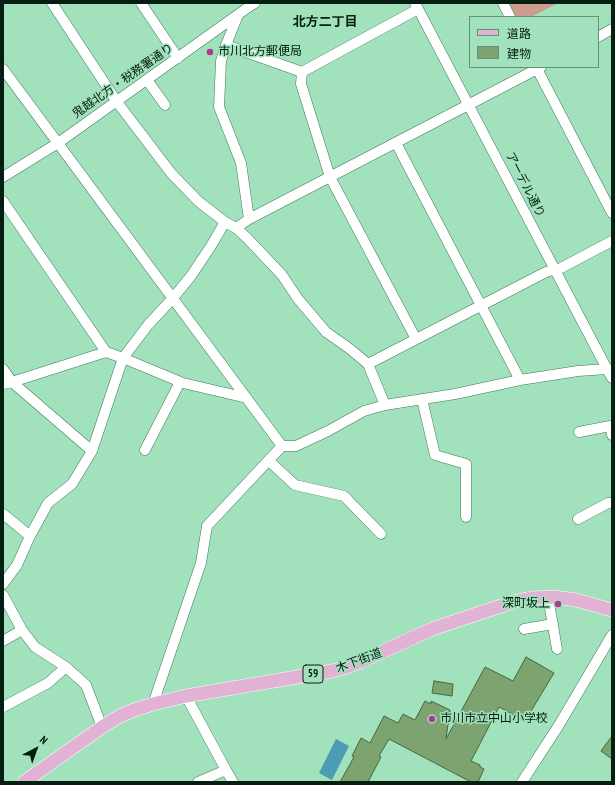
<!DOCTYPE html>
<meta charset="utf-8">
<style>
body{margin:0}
#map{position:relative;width:615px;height:785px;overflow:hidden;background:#a1e1bc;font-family:"PT Sans Narrow","Noto Sans JP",sans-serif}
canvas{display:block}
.frame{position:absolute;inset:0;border:4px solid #041e11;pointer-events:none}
.legend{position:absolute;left:469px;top:16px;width:130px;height:52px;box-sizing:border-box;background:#a1e1bc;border:1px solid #629378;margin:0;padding:5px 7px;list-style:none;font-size:12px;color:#041e11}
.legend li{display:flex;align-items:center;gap:8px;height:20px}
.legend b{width:20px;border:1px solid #629378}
.north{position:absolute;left:16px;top:729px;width:40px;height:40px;-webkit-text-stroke:3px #a1e1bc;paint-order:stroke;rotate:41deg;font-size:11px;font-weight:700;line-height:16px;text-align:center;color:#041e11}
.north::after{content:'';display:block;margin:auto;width:14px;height:18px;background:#041e11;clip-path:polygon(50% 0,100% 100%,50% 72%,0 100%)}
</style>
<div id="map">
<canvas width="615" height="785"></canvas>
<div class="frame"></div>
<ul class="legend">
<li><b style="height:5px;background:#e2b2d4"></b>道路</li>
<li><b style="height:11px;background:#7da371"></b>建物</li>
</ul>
<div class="north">N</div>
</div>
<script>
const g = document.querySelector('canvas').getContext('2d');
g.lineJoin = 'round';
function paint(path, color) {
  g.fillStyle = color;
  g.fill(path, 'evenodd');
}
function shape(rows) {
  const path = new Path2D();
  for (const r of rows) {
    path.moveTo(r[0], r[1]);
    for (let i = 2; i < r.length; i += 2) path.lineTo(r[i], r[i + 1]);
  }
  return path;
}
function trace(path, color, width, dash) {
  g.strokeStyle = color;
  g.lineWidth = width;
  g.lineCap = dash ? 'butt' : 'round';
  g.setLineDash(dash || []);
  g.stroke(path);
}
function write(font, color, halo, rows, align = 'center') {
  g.font = font + ' "PT Sans Narrow","Noto Sans JP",sans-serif';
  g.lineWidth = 3;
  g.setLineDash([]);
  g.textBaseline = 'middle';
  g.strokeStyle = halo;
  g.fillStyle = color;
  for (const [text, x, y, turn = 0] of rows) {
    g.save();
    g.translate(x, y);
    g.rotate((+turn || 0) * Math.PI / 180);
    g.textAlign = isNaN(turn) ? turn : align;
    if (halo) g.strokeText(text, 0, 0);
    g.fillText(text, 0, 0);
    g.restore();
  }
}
const green = shape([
 [506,3,558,3,531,17,513,17]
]);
const water = shape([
 [336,739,349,746,332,780,319,773]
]);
const building = shape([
 [526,657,554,673,525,721,499,707,471,761,480,765,480,767,484,769,478,782,471,782,389,739,379,756,381,757,368,782,340,782,354,757,352,756,361,738,370,743,384,716,398,723,403,714,415,720,425,701,431,704,431,701,450,710,446,739,485,667,513,681,526,657],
 [434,681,453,684,452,696,432,693,434,681],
 [612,736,612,759,601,751,612,736]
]);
const minor = shape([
 [52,3,117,102,171,173,198,201,225,222,236,228,247,238,282,275,298,299,326,332,350,349,368,364,385,405],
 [141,3,178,58],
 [415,3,607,369,612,378],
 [503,3,510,17],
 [238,15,226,45,221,61,219,107,241,163,249,219],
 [598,37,612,29],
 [226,45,302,72,418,9],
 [536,67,612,213],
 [3,69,282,446],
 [302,72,301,84,330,177,416,339],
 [147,80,165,105],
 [396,143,520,380],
 [3,177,58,143,250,6,255,3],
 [3,201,106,352],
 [236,228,249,219,541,67],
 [368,364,546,272,561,268,612,241],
 [3,369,12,382,92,451],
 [3,384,12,382,106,352,123,358,183,383,247,398],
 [422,399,435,455,466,464,466,517],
 [579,432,610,426,612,435],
 [145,450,180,382],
 [269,461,295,485,344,496,381,534],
 [3,514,30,536],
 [578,519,608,503,612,503],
 [3,584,17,565,30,536,48,503,72,484,92,451,123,358,148,325,173,298,191,276,211,246,225,222],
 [3,595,22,630,35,647,66,667,86,685,102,727],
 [548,597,557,649],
 [524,629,553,624],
 [3,641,22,630],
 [186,696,226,770,233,782],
 [153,704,201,563,207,526,282,446,296,446,328,431,364,411,385,405,455,394,520,380,578,371,607,369,612,370],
 [3,707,48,683,66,667],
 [198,782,226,770],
 [522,782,559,725,612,635]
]);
const major = shape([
 [24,782,102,727,120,716,134,710,153,704,186,696,332,671,347,667,360,662,432,629,513,602,531,598,554,597,576,600,612,610]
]);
const markers = [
 [210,52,4,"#ae3992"],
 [558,604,4,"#ae3992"],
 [432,719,4,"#ae3992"]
];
const shields = [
 [313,674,20]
];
const shieldNames = [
 ["59",313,674]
];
const poiNames = [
 ["市川北方郵便局",218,52],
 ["深町坂上",550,604,"right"],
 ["市川市立中山小学校",440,719]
];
const streetNames = [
 ["鬼越北方・税務署通り",123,81,-35],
 ["アーデル通り",525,185,63],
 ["木下街道",359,661,-21]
];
const neighbourhoodNames = [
 ["北方二丁目",325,22]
];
paint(green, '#cb9d8f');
paint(water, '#4c9db4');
paint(building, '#7da371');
trace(building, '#45693a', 1);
trace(minor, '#3d7a5a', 11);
trace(major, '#fff', 14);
trace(minor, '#fff', 10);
trace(major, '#e2b2d4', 13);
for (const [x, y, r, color] of markers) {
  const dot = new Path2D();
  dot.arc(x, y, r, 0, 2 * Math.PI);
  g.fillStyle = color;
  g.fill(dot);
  trace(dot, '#a1e1bc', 1.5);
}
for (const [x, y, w] of shields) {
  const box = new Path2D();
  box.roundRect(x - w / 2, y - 9, w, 18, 3);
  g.fillStyle = '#a1e1bc';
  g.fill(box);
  trace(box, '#041e11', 1);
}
write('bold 11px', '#041e11', null, shieldNames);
write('12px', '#041e11', '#a1e1bc', poiNames, 'left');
write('12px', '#041e11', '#a1e1bc', streetNames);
write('bold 13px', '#041e11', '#a1e1bc', neighbourhoodNames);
</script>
